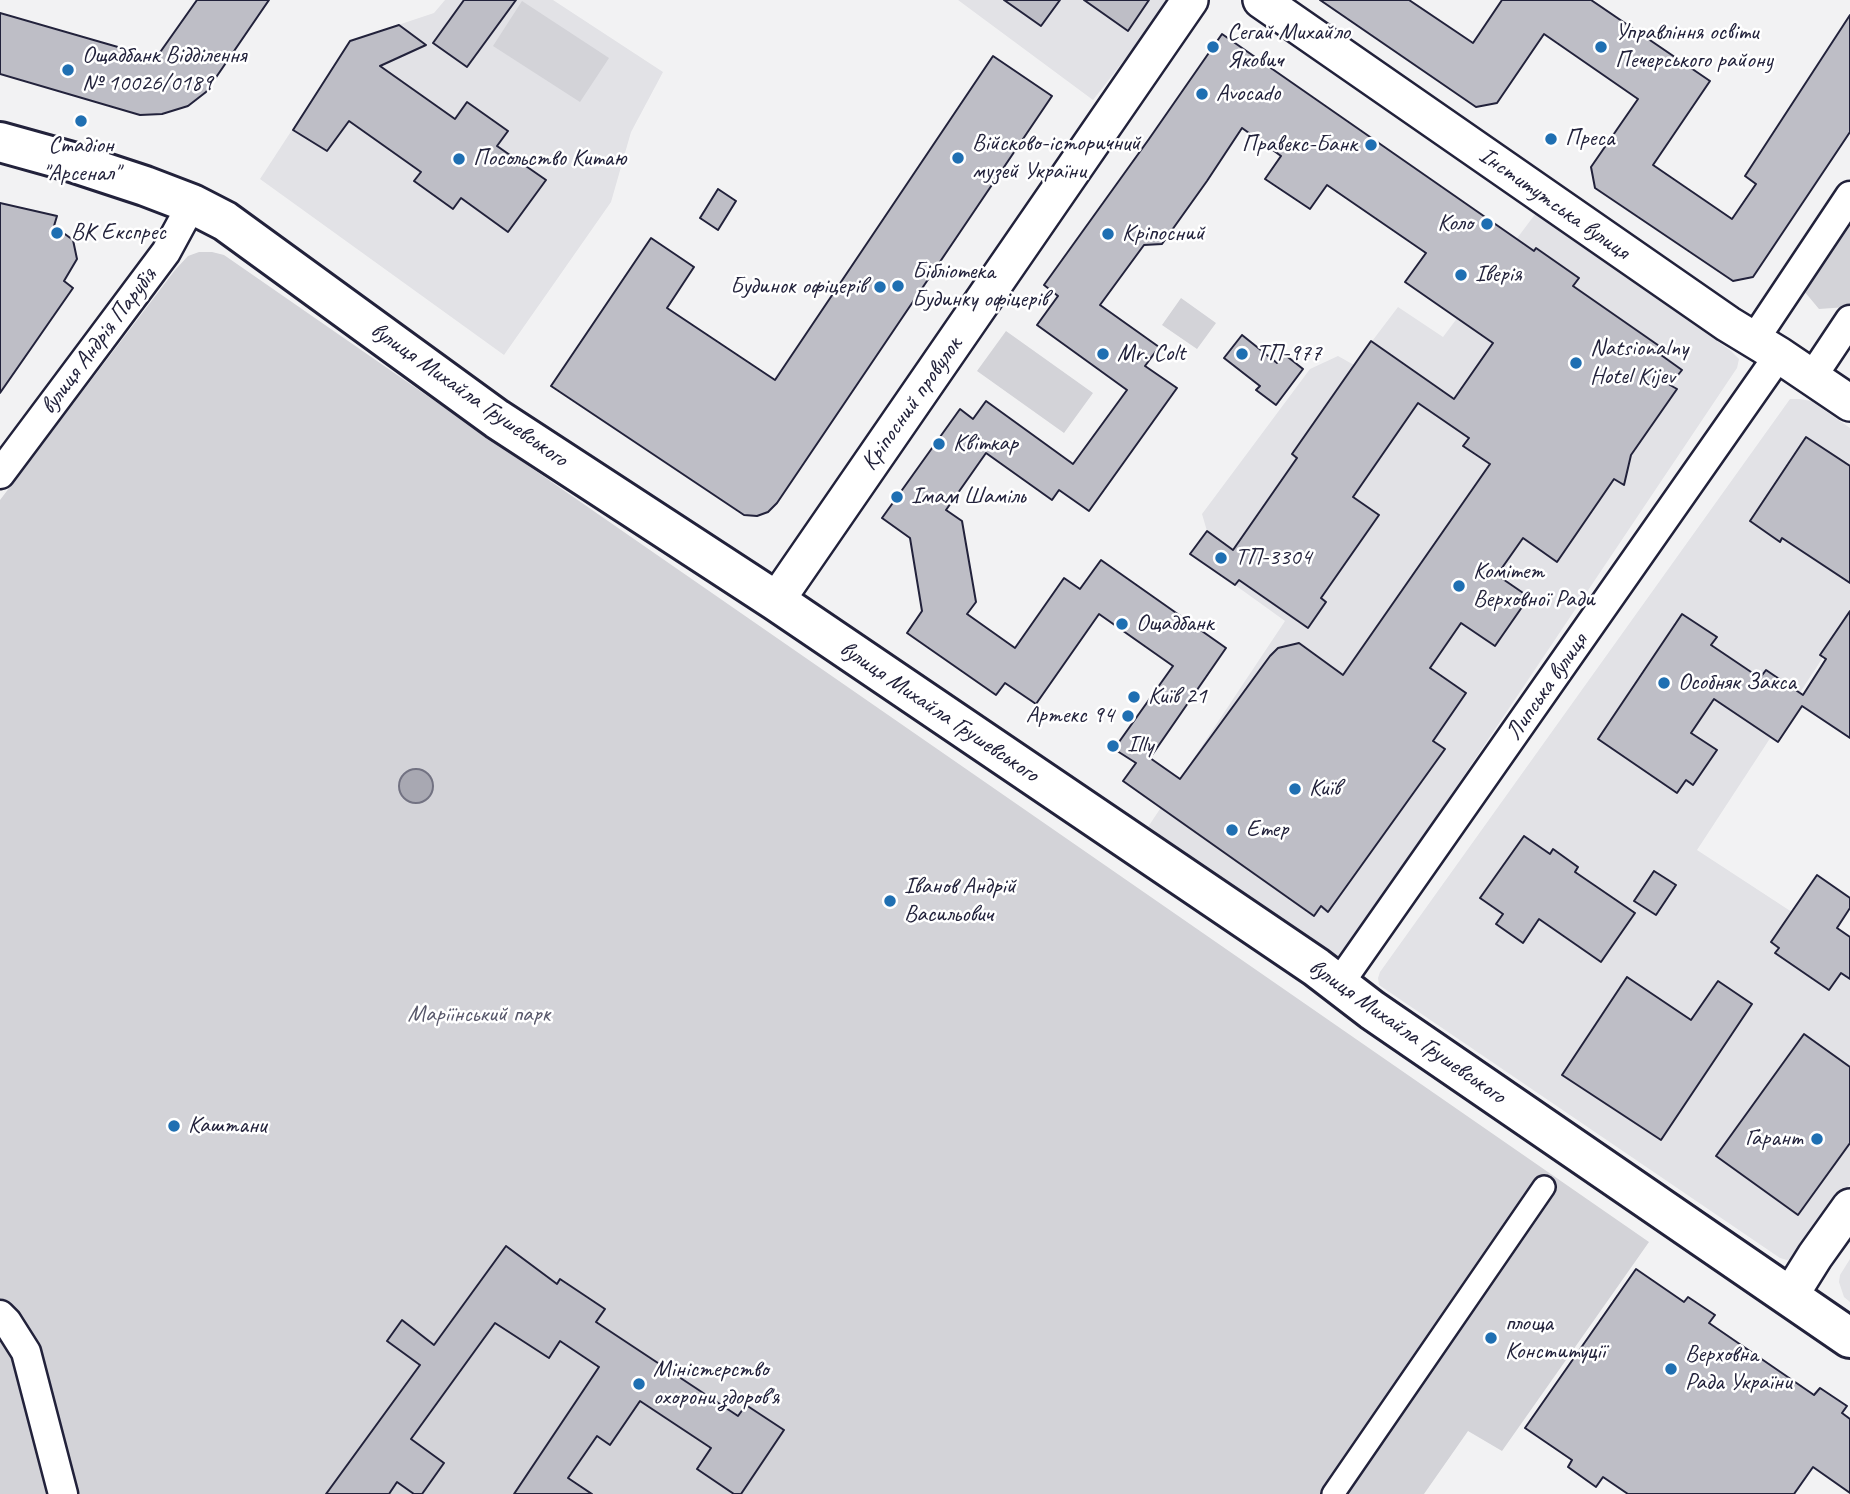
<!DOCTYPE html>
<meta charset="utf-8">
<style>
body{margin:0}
canvas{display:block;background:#f2f2f3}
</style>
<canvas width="1850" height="1494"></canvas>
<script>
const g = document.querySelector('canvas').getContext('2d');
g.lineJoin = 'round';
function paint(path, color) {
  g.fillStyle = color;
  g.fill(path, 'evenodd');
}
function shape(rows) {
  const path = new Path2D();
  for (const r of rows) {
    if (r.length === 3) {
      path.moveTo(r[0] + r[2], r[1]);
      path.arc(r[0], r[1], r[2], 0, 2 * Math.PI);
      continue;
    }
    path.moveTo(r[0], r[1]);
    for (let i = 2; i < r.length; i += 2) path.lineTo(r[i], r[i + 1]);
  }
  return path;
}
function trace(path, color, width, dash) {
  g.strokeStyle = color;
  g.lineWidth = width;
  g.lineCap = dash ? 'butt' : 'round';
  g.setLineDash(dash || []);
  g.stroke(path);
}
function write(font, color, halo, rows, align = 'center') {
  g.font = font + ' Caveat,sans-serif';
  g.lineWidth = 5;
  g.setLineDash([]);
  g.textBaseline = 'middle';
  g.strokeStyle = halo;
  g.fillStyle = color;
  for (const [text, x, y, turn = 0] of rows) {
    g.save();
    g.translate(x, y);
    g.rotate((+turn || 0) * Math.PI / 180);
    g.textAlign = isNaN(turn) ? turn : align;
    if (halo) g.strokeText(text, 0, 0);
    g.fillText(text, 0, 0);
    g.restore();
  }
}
const built = shape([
 [445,0,553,0,663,72,631,132,611,202,504,355,260,179,350,41,434,13],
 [958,0,1171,0,1093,100],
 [1536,213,1731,351,1739,359,1737,368,1345,953,1338,958,1329,956,1148,827,1285,621,1235,585,1251,562,1207,531,1202,514,1310,369,1338,356,1354,365,1398,307,1443,337],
 [1790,399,1800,399,1811,401,1850,428,1850,616,1697,850,1850,950,1850,1184,1796,1257,1787,1260,1780,1258,1379,985,1378,978,1380,972],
 [1850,1259,1850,1302,1844,1297,1839,1282,1840,1275]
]);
const green = shape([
 [522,1,609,58,580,102,493,46],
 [1850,196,1850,303,1847,307,1819,309,1799,285],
 [199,252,212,252,224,255,1649,1242,1502,1451,1468,1431,1424,1494,0,1494,0,500,175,270,188,256],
 [1181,298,1216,323,1197,349,1162,325],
 [1006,331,1093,393,1064,433,977,371]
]);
const water = shape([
 [416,786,17]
]);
const building = shape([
 [197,0,269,0,206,92,188,106,162,114,140,115,0,74,0,13,156,58,197,0],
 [464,0,516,0,467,67,433,43,464,0],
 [1004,0,1060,0,1041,26,1004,0],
 [1084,0,1149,0,1128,31,1084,0],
 [1320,0,1409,0,1473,43,1502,0,1591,0,1710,81,1653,165,1732,219,1756,184,1745,176,1850,15,1850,132,1753,277,1733,281,1595,188,1591,167,1638,99,1544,34,1497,103,1476,107,1320,0],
 [399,25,426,45,380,66,455,119,467,102,508,131,497,146,546,180,508,232,461,198,453,209,414,181,421,172,349,121,327,151,293,130,350,41,399,25],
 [1222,34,1534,251,1536,248,1579,278,1573,286,1665,350,1661,355,1682,370,1670,385,1677,389,1631,455,1624,485,1614,479,1557,562,1523,538,1497,575,1529,597,1495,646,1461,623,1430,668,1466,693,1433,741,1445,749,1328,912,1321,906,1314,916,1123,781,1136,763,1114,749,1173,666,1099,614,1036,704,1005,683,996,695,907,633,922,611,910,538,882,518,960,409,973,419,986,401,1073,464,1127,390,1037,325,1058,296,1044,285,1149,139,1222,34],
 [1242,128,1281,156,1265,179,1310,209,1327,185,1426,253,1405,282,1493,343,1454,399,1371,341,1292,454,1297,458,1233,550,1207,531,1190,554,1235,585,1239,580,1308,628,1326,602,1321,598,1379,515,1353,497,1418,403,1469,438,1463,446,1490,464,1343,675,1299,643,1278,648,1270,656,1180,779,1150,758,1226,648,1101,560,1080,589,1064,578,1015,648,967,614,976,602,962,521,946,510,986,453,1052,500,1059,490,1089,511,1177,388,1145,366,1159,347,1100,305,1144,245,1162,244,1207,181,1242,128],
 [993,56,1052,96,777,503,768,512,757,516,744,515,551,386,651,238,694,267,667,308,775,380,993,56],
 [718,189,736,201,718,230,700,218,718,189],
 [0,203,57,216,54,226,73,240,77,259,64,281,73,288,0,393,0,203],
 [1242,335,1277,363,1284,354,1303,369,1276,405,1256,390,1260,386,1224,358,1242,335],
 [1806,437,1850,466,1850,583,1782,538,1780,542,1750,521,1806,437],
 [1850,611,1850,738,1802,706,1778,742,1714,699,1691,733,1717,750,1693,785,1686,780,1677,793,1598,739,1682,614,1717,637,1711,645,1760,678,1766,670,1803,695,1826,659,1820,655,1850,611],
 [1524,836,1550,854,1553,849,1578,867,1575,872,1635,913,1601,962,1539,919,1523,943,1496,924,1503,914,1480,898,1524,836],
 [1654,871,1676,885,1656,915,1634,901,1654,871],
 [1817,875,1850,898,1850,908,1837,928,1850,937,1850,979,1841,973,1829,990,1775,953,1779,948,1771,942,1817,875],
 [1627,977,1691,1020,1718,981,1752,1004,1661,1140,1562,1075,1627,977],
 [1804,1034,1850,1067,1850,1143,1798,1215,1716,1156,1804,1034],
 [506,1246,557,1284,560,1279,605,1309,596,1322,738,1416,746,1405,784,1430,741,1494,734,1494,697,1469,711,1448,640,1401,610,1445,597,1436,568,1478,592,1494,514,1494,599,1367,560,1341,549,1358,495,1323,411,1439,444,1463,422,1494,414,1494,397,1482,389,1494,326,1494,420,1365,387,1341,402,1320,434,1345,506,1246],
 [1636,1269,1684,1302,1688,1297,1715,1315,1709,1323,1814,1395,1820,1388,1847,1406,1842,1413,1850,1419,1850,1493,1813,1467,1794,1494,1628,1494,1603,1477,1596,1487,1568,1467,1572,1460,1525,1428,1636,1269]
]);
const pedestrian = shape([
 [1333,1494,1544,1187]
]);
const minor = shape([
 [1754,340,1850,196],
 [1812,377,1850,320],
 [0,474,166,252,192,204],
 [1338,985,1779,355],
 [0,1315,7,1322,26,1352,63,1494]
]);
const tertiary = shape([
 [1261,0,1728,324,1779,355,1850,403],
 [776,601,1190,0],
 [1790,1296,1815,1256,1850,1207]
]);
const secondary = shape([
 [0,142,72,162,145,186,192,204,225,221,497,419,776,601,1316,967,1372,1010,1850,1338]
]);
const markers = [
 [1213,47,7,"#1f6fb2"],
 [1601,47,7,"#1f6fb2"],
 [68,70,7,"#1f6fb2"],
 [1202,94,7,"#1f6fb2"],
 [81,121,7,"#1f6fb2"],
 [1551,139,7,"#1f6fb2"],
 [1371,145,7,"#1f6fb2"],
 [958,158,7,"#1f6fb2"],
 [459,159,7,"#1f6fb2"],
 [1487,224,7,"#1f6fb2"],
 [57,233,7,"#1f6fb2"],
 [1108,234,7,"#1f6fb2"],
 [1461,275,7,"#1f6fb2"],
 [898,286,7,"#1f6fb2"],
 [880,287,7,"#1f6fb2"],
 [1103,354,7,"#1f6fb2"],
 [1242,354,7,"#1f6fb2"],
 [1576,363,7,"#1f6fb2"],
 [939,444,7,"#1f6fb2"],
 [897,497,7,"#1f6fb2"],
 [1221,558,7,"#1f6fb2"],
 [1459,586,7,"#1f6fb2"],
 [1122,624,7,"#1f6fb2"],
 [1664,683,7,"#1f6fb2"],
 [1134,697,7,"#1f6fb2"],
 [1128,716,7,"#1f6fb2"],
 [1113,746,7,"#1f6fb2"],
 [1295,789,7,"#1f6fb2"],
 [1232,830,7,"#1f6fb2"],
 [890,901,7,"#1f6fb2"],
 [174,1126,7,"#1f6fb2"],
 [1817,1139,7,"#1f6fb2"],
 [1491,1338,7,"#1f6fb2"],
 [1671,1369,7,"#1f6fb2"],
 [639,1384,7,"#1f6fb2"]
];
const poiNames = [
 ["Сегай Михайло",1227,33],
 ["Якович",1227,61],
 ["Управління освіти",1615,33],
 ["Печерського району",1615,61],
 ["Ощадбанк Відділення",82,56],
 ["№ 10026/0189",82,84],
 ["Avocado",1216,94],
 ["Преса",1565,139],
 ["Війсково-історичний",972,144],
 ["музей України",972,172],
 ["Правекс-Банк",1357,145,"right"],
 ["Стадіон",81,146,"center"],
 ["\"Арсенал\"",81,174,"center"],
 ["Посольство Китаю",473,159],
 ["Коло",1473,224,"right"],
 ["ВК Експрес",71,233],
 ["Кріпосний",1122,234],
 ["Бібліотека",912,272],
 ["Будинку офіцерів",912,300],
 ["Іверія",1475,275],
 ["Будинок офіцерів",866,287,"right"],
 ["Natsionalny",1590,349],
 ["Hotel Kijev",1590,377],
 ["Mr. Colt",1117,354],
 ["ТП-977",1256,354],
 ["Квіткар",953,444],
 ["Імам Шаміль",911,497],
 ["ТП-3304",1235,558],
 ["Комітет",1473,572],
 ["Верховної Ради",1473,600],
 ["Ощадбанк",1136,624],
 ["Особняк Закса",1678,683],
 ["Київ 21",1148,697],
 ["Артекс 94",1114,716,"right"],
 ["Illy",1127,746],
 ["Київ",1309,789],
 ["Етер",1246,830],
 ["Іванов Андрій",904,887],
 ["Васильович",904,915],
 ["Каштани",188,1126],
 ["Гарант",1803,1139,"right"],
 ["площа",1505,1324],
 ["Конституції",1505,1352],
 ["Верховна",1685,1355],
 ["Рада України",1685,1383],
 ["Міністерство",653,1370],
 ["охорони здоров'я",653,1398]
];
const streetNames = [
 ["Інститутська вулиця",1554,204,35],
 ["вулиця Андрія Парубія",99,341,-53],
 ["вулиця Михайла Грушевського",469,395,35],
 ["Кріпосний провулок",912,404,-55],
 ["Липська вулиця",1547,687,-55],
 ["вулиця Михайла Грушевського",939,712,34],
 ["вулиця Михайла Грушевського",1407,1032,35]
];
const parkNames = [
 ["Маріїнський парк",479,1015]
];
paint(built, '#e2e2e6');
paint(green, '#d3d3d8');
paint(water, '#a8a8b2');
trace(water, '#727282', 2);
paint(building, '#bebec6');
trace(building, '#22223b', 2);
trace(pedestrian, '#22223b', 26);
trace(minor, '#22223b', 33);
trace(tertiary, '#22223b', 40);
trace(secondary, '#22223b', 44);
trace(pedestrian, '#fff', 21);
trace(minor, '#fff', 28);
trace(tertiary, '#fff', 35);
trace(secondary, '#fff', 38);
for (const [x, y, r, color] of markers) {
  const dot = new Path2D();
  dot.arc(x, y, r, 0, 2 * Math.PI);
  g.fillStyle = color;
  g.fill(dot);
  trace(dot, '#fff', 2.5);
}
write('24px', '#22223b', '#fff', poiNames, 'left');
write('24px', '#22223b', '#fff', streetNames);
write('24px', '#57576a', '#fff', parkNames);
</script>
